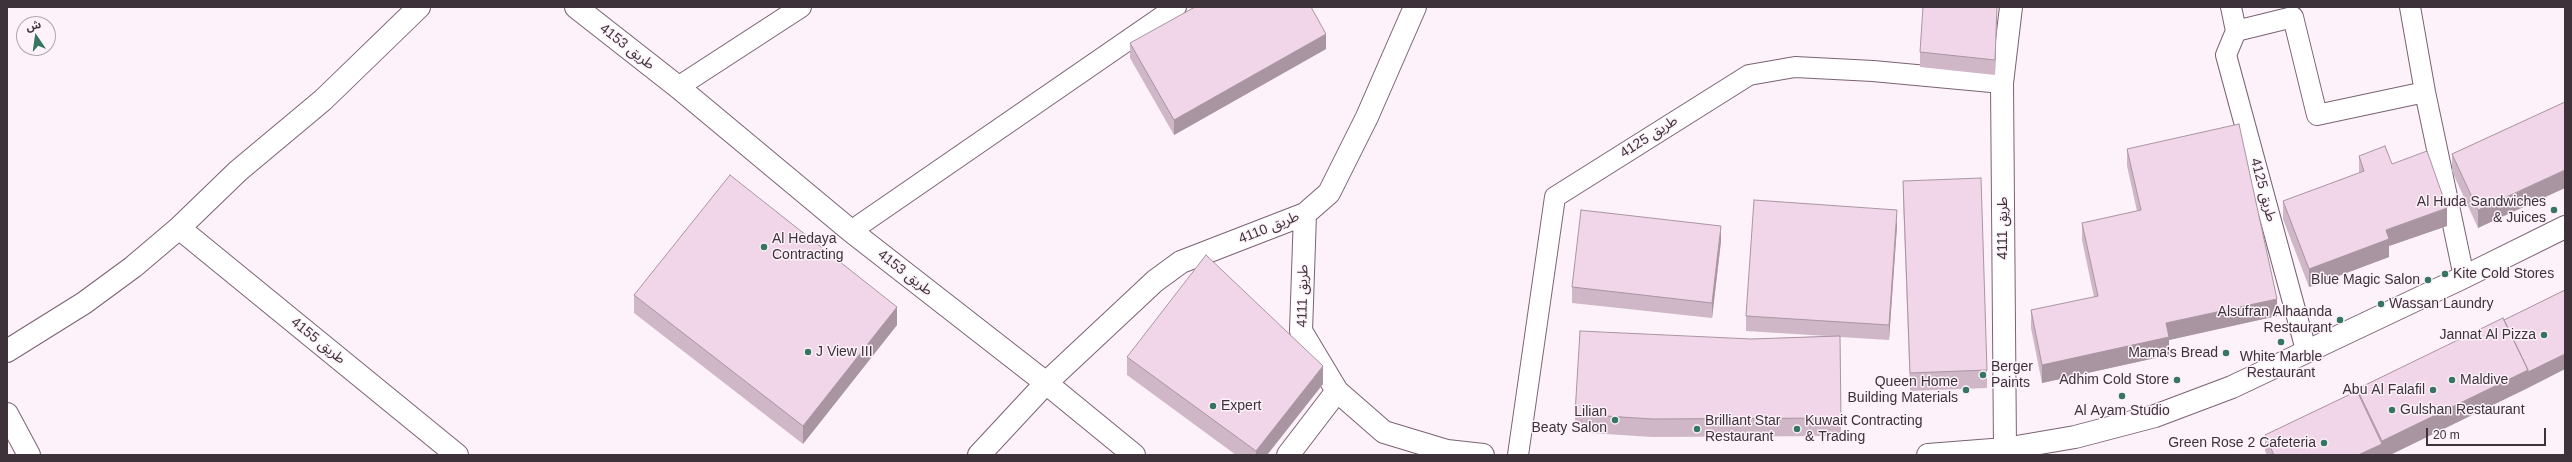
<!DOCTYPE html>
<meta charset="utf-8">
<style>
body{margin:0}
#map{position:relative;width:2572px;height:462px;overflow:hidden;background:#fdf2f9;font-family:Helvetica,"Noto Sans Arabic",sans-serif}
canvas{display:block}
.frame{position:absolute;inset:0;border:8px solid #3d323a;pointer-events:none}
.north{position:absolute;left:16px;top:16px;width:40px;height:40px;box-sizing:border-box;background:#fdf2f9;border:1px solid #b0a5ad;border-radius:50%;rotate:347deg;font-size:11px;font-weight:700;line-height:16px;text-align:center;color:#3d323a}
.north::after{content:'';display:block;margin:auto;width:14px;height:18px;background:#367562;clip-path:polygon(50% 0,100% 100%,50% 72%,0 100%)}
.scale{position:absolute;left:2426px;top:428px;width:120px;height:18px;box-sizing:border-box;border:2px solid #3d323a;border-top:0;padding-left:5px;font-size:12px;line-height:14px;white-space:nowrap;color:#3d323a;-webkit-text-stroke:3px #fdf2f9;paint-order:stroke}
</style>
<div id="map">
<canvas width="2572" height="462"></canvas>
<div class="frame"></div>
<div class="north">ش</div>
<div class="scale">20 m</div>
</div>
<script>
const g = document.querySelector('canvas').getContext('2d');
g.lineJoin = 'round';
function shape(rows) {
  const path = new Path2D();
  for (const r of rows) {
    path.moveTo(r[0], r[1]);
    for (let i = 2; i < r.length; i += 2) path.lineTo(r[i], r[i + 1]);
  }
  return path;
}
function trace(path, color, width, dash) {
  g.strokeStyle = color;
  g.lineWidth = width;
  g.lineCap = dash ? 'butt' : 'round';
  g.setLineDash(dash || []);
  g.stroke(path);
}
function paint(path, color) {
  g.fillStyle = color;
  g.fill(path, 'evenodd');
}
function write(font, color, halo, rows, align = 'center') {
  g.font = font + ' Helvetica,"Noto Sans Arabic",sans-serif';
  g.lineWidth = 3;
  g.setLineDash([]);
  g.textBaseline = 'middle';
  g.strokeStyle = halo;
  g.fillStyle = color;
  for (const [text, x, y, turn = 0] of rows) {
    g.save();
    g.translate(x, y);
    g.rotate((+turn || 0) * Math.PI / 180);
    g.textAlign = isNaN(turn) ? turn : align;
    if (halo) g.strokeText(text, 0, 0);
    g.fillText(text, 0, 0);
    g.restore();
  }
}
const lane = shape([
 [2231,7,2236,31],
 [2410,7,2425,92,2464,277],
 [678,87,801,7],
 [851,231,1176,7],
 [2306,350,2226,55,2236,31,2293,17,2317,115,2425,92],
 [1518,455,1555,197,1749,75,1795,67,1873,71,2002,83]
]);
const street = shape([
 [576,7,678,87,851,231,1046,383,1134,455],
 [1305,214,1301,331,1337,391,1384,432,1447,451,1483,455],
 [179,228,457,455],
 [7,351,84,303,133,267,179,228,238,171,323,100,419,7],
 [7,414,29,455],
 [979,455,1046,383,1155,281,1181,262,1305,214,1329,193,1367,117,1415,7],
 [1288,455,1337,391],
 [1928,455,2005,449,2075,437,2155,416,2232,387,2464,277,2565,227],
 [2007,455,2005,449,2002,83,2011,7]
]);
const wall = shape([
 [1997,7,1995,75,1920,67,1920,52],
 [1130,43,1326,49,1174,135,1130,58],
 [2565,102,2478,228,2452,171,2452,154],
 [2127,149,2277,316,2169,340,2169,355,2042,383,2031,328,2031,310,2094,297,2082,240,2082,223,2137,211,2127,166],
 [2359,156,2392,164,2447,226,2389,246,2389,257,2309,287,2283,219,2283,201,2359,173],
 [1903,181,1987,370,1987,388,1910,391,1903,199],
 [1897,226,1889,340,1840,337,1841,436,1652,437,1575,432,1575,414,1751,339,1827,336,1746,331,1746,316],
 [1721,241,1712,318,1572,303,1572,287],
 [2565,290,2565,369,2390,455,2267,455,2265,451,2265,435,2357,391,2357,389,2504,320],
 [634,295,897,325,803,444,634,313],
 [1127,357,1323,384,1267,455,1236,455,1127,375]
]);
const shadedWall = shape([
 [1997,7,1995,75,1995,60],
 [1326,34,1326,49,1174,135,1174,120],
 [2565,170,2565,188,2478,228,2478,210],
 [2447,208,2447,226,2389,246,2389,257,2309,287,2309,269,2386,230],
 [1897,210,1897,226,1889,340,1889,325],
 [1721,226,1721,241,1712,318,1712,303],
 [2277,299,2277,316,2169,340,2169,355,2042,383,2042,365,2166,323],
 [897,307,897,325,803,444,803,426],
 [2565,354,2565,369,2528,388,2390,455,2358,455,2382,444,2382,441,2528,370],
 [1323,366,1323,384,1267,455,1256,455,1256,451]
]);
const building = shape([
 [1195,7,1311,7,1326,34,1174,120,1130,43,1195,7],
 [1923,7,1997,7,1995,60,1920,52,1923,7],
 [2565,102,2565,170,2478,210,2452,154,2565,102],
 [2239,124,2277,299,2166,323,2169,337,2042,365,2031,310,2098,296,2082,223,2141,210,2127,149,2239,124],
 [2385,146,2392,164,2427,151,2447,208,2386,230,2389,239,2309,269,2283,201,2364,171,2359,156,2385,146],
 [730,175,897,307,803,426,634,295,730,175],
 [1981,178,1987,370,1910,373,1903,181,1981,178],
 [1754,200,1897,210,1889,325,1746,316,1754,200],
 [1581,210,1721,226,1712,303,1572,287,1581,210],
 [1206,255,1323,366,1256,451,1127,357,1206,255],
 [2565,290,2565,354,2528,372,2528,370,2504,320,2565,290],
 [2503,318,2528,370,2382,441,2357,389,2503,318],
 [1580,331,1751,339,1840,336,1841,418,1652,419,1575,414,1580,331],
 [2357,391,2382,444,2358,455,2274,455,2265,435,2357,391]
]);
const markers = [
 [2554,210,4,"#367562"],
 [764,247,4,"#367562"],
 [2445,274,4,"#367562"],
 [2428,280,4,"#367562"],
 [2381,304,4,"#367562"],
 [2340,320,4,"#367562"],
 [2544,335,4,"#367562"],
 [2281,342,4,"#367562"],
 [808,352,4,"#367562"],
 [2226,353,4,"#367562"],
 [1983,375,4,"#367562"],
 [2177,380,4,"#367562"],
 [2452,380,4,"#367562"],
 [1966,390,4,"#367562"],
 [2433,390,4,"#367562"],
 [2122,396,4,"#367562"],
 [1213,406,4,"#367562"],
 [2392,410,4,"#367562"],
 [1615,420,4,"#367562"],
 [1697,429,4,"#367562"],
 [1797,429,4,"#367562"],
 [2324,443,4,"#367562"]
];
const streetNames = [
 ["طريق 4153",627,47,38],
 ["طريق 4125",1649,137,-33],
 ["طريق 4125",2263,190,75],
 ["طريق 4110",1269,228,-22],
 ["طريق 4111",2003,228,-90],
 ["طريق 4153",905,273,38],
 ["طريق 4111",1303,296,-89],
 ["طريق 4155",318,341,39]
];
const poiNames = [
 ["Al Huda Sandwiches",2546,202],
 ["& Juices",2546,218],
 ["Al Hedaya",772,239,"left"],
 ["Contracting",772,255,"left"],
 ["Kite Cold Stores",2453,274,"left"],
 ["Blue Magic Salon",2420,280],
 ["Wassan Laundry",2389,304,"left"],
 ["Alsufran Alhaanda",2332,312],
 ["Restaurant",2332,328],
 ["Jannat Al Pizza",2536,335],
 ["J View III",816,352,"left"],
 ["Mama's Bread",2218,353],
 ["White Marble",2281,357,"center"],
 ["Restaurant",2281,373,"center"],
 ["Berger",1991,367,"left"],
 ["Paints",1991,383,"left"],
 ["Adhim Cold Store",2169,380],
 ["Maldive",2460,380,"left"],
 ["Queen Home",1958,382],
 ["Building Materials",1958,398],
 ["Abu Al Falafil",2425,390],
 ["Expert",1221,406,"left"],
 ["Gulshan Restaurant",2400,410,"left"],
 ["Al Ayam Studio",2122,411,"center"],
 ["Lilian",1607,412],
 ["Beaty Salon",1607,428],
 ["Brilliant Star",1705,421,"left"],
 ["Restaurant",1705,437,"left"],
 ["Kuwait Contracting",1805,421,"left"],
 ["& Trading",1805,437,"left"],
 ["Green Rose 2 Cafeteria",2316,443]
];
trace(lane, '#7b6273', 22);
trace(street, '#7b6273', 24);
trace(lane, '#fff', 20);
trace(street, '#fff', 22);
paint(wall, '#cfb7c8');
paint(shadedWall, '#a995a2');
paint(building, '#f1d5e8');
trace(building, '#a995a2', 1);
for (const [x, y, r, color] of markers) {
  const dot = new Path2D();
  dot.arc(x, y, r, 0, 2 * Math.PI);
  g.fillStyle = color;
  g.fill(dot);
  trace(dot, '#fdf2f9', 1.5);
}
write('14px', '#3d323a', '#fdf2f9', streetNames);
write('14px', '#3d323a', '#fdf2f9', poiNames, 'right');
</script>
